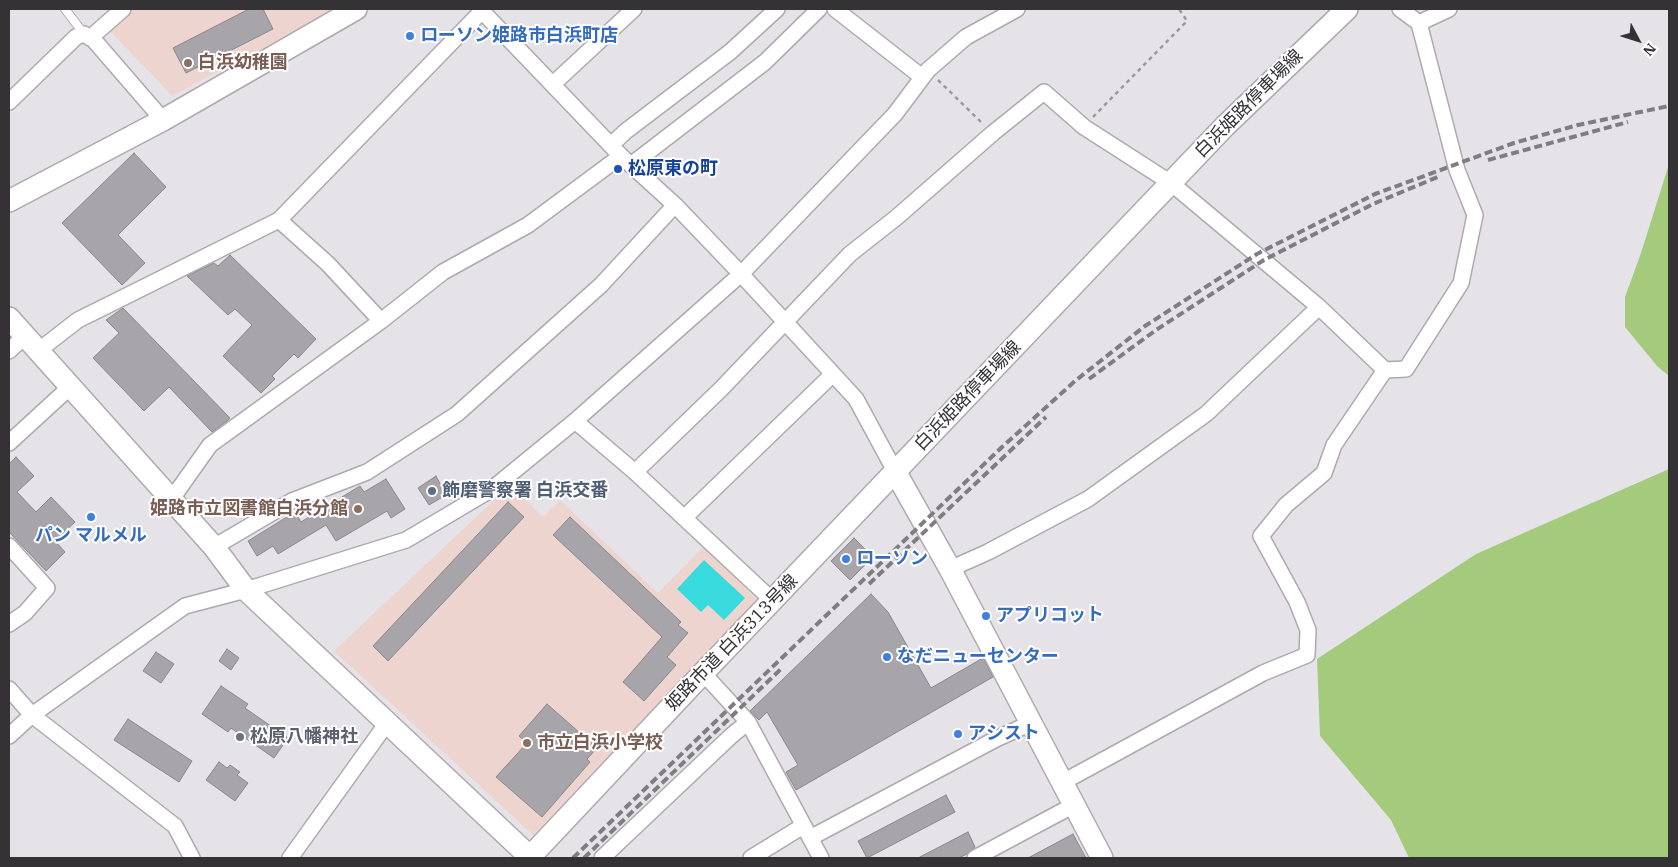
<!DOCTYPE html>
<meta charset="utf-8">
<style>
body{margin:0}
#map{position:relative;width:1678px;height:867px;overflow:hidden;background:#e6e3e8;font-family:"IBM Plex Serif",serif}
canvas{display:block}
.frame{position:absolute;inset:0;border:10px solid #343235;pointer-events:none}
.north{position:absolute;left:1613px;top:15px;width:50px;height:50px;-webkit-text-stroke:4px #fff;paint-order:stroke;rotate:130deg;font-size:14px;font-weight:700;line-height:20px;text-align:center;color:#343235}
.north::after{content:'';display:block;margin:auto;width:18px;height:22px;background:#343235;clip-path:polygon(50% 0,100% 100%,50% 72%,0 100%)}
</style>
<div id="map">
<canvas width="1678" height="867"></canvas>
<div class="frame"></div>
<div class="north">N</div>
</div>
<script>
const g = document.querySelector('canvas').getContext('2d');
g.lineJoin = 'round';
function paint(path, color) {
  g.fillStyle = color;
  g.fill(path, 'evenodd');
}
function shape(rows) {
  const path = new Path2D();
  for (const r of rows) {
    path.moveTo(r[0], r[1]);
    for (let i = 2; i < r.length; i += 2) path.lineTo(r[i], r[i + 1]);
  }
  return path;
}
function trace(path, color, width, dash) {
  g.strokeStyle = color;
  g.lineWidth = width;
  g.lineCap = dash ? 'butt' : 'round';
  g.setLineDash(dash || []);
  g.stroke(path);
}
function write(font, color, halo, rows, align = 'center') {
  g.font = font + ' "IBM Plex Serif","Noto Sans JP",serif';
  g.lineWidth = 4;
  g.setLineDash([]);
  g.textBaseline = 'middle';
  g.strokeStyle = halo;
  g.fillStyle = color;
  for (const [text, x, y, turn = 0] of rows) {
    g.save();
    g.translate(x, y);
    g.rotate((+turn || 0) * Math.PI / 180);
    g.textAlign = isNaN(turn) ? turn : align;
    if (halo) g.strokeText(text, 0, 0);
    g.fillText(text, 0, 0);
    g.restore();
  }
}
const education = shape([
 [131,9,336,9,172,96,108,29],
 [510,485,543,517,560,500,658,593,704,546,757,600,533,835,334,651]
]);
const green = shape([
 [1669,164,1669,376,1657,366,1625,327,1625,297,1641,253],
 [1669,469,1669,858,1409,858,1391,820,1320,736,1317,659,1476,554]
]);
const water = shape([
 [704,560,745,598,724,620,708,605,701,612,677,589]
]);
const building = shape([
 [249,9,263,9,273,29,186,73,173,48,249,9],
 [134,153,166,187,118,235,145,263,122,285,62,223,134,153],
 [230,255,316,339,298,358,294,354,272,376,275,379,261,393,223,356,252,325,235,309,228,315,187,276,214,263,218,266,230,255],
 [123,308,230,418,226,422,212,432,169,387,144,411,93,358,119,333,106,320,123,308],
 [16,457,34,476,17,492,36,512,51,497,75,522,55,541,65,552,46,571,9,532,9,464,16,457],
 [436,476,446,495,429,505,418,488,436,476],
 [386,479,405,509,391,518,387,511,336,541,326,525,278,554,273,546,257,556,248,541,295,512,301,522,360,486,364,492,386,479],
 [508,502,524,517,388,661,373,646,508,502],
 [570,517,681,622,678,625,688,633,667,657,676,665,644,701,623,682,662,637,553,535,570,517],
 [854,538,873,557,850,580,831,561,854,538],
 [871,594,888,612,931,688,983,658,993,677,796,790,786,772,798,765,767,712,759,720,750,711,871,594],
 [227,649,239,658,231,670,219,661,227,649],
 [156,652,174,664,161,683,143,671,156,652],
 [221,686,248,704,245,708,288,738,274,758,231,728,228,732,202,714,221,686],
 [547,704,597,748,587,759,590,762,542,817,496,777,527,743,519,736,547,704],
 [128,719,192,761,179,782,114,740,128,719],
 [219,762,227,768,230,765,240,772,237,775,248,783,235,801,206,780,219,762],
 [946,795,955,812,867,858,858,841,946,795],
 [968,832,975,847,967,854,959,858,918,858,968,832],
 [1073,834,1086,858,1028,858,1073,834]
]);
const path = shape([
 [938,80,982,123],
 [1093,117,1187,21,1179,9]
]);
const lane = shape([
 [65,9,84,34]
]);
const street = shape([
 [480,9,621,156,675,205,741,274,856,399,896,473],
 [835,9,922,77],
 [1400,9,1419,23],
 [90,38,123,9],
 [553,84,634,9],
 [9,102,76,37,84,34,93,39,163,120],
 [611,145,626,131,730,52,777,9],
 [631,165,765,62,819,9],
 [279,220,328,264,381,321],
 [9,351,25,336],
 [38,351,78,320,279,220,482,11],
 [575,421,635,472,772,600],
 [9,443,70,387],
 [635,472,721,389,850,254,897,217,993,133,1044,92,1084,127,1171,183,1319,307,1385,370],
 [171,500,210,445,381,321,443,272,528,225,621,156],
 [685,517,833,374],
 [9,546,47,588,25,613,9,624],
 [214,547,292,501,367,472,457,414,601,285,675,205],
 [950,569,988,552,1088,499,1206,414,1319,307],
 [703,673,748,722,821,858],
 [9,689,32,715,175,826,192,858],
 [9,736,32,715,185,606,246,590,406,540,492,489,575,421,741,274,895,114,928,70,966,37,1017,9],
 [1063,782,1263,673,1307,655,1308,630,1297,602,1261,536,1286,505,1324,473,1334,445,1385,370,1406,369,1461,283,1475,215,1457,170,1419,23,1449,9],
 [810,838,996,739,1031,723],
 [290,858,387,723],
 [602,858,731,736,748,722],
 [751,858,803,826],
 [975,858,1074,805]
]);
const secondary = shape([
 [9,201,163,120,356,9],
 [9,318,214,547,246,590,530,857],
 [896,473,950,569,1102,858],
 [529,858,703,673,1225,126,1347,9]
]);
const rail = shape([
 [1488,160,1628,122],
 [1089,379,1156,330,1264,260,1373,204,1440,176],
 [869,584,1046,417],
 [573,858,1001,448,1075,381,1145,326,1257,254,1375,194,1514,143,1578,125,1669,106],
 [584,858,783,667]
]);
const markers = [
 [410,36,5,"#3f7fe0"],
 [188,63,5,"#8d6e63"],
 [618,169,5,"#1a4fb4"],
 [432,491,5,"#5c6f8a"],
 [358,509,5,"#8d6e63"],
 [91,517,5,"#3f7fe0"],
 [846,559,5,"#3f7fe0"],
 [986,616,5,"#3f7fe0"],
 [887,657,5,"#3f7fe0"],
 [958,734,5,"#3f7fe0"],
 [240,737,5,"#6b7280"],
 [527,743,5,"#8d6e63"]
];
const shopNames = [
 ["ローソン姫路市白浜町店",420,36],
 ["パン マルメル",91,536,"center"],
 ["ローソン",856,559],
 ["アプリコット",996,616],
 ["なだニューセンター",897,657],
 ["アシスト",968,734]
];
const educationNames = [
 ["白浜幼稚園",198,63],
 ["姫路市立図書館白浜分館",348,509,"right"],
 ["市立白浜小学校",537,743]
];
const streetNames = [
 ["白浜姫路停車場線",1249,104,-45],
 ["白浜姫路停車場線",968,396,-46],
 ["姫路市道 白浜313号線",732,643,-46]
];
const transitNames = [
 ["松原東の町",628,169]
];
const serviceNames = [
 ["飾磨警察署 白浜交番",442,491]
];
const worshipNames = [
 ["松原八幡神社",250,737]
];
paint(education, '#eed4ce');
paint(green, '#a4cb7c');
paint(water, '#39dadd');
paint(building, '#a8a5aa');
trace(building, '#8a878c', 1);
trace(lane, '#ada9af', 10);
trace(street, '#ada9af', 18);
trace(secondary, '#ada9af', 24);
trace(path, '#9c999d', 2.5, [4, 4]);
trace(lane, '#fff', 8);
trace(street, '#fff', 15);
trace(secondary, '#fff', 21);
trace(rail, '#7f7d81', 4, [8, 4]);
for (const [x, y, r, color] of markers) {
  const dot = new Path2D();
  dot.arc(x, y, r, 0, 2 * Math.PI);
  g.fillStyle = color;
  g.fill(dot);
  trace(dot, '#fff', 2);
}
write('bold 18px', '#366cbe', '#fff', shopNames, 'left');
write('bold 18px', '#785e54', '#fff', educationNames, 'left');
write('18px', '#343235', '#fff', streetNames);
write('bold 18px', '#164399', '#fff', transitNames, 'left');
write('bold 18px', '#4e5e75', '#fff', serviceNames, 'left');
write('bold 18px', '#5b616d', '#fff', worshipNames, 'left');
</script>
